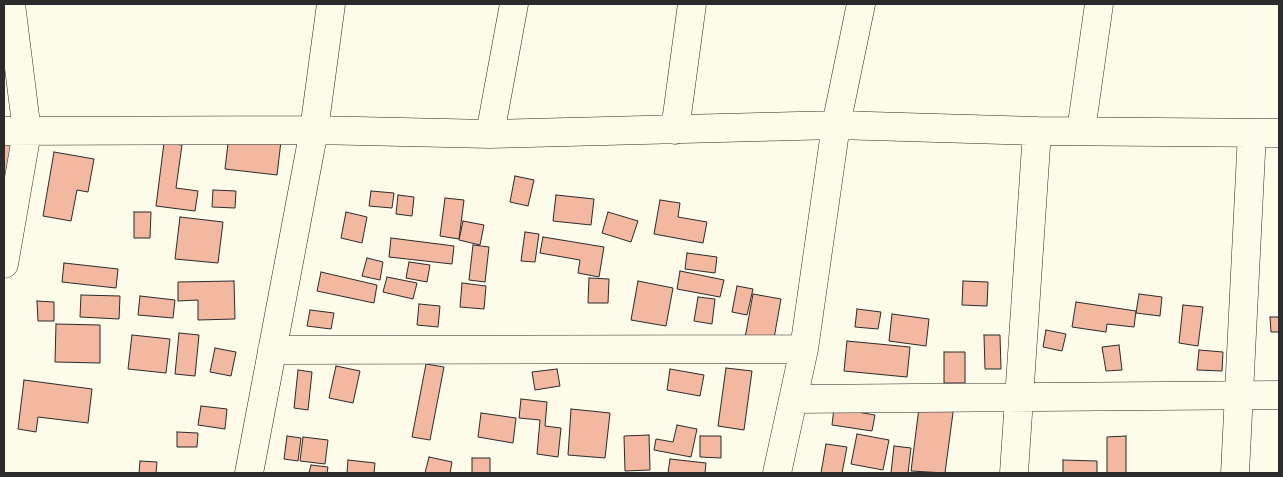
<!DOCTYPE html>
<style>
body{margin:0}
#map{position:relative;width:1283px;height:477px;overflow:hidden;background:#fdfbea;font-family:Barlow,sans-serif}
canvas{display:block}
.frame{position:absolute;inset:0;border:5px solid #2b2b2b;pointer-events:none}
</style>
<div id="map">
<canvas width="1283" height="477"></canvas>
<div class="frame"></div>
</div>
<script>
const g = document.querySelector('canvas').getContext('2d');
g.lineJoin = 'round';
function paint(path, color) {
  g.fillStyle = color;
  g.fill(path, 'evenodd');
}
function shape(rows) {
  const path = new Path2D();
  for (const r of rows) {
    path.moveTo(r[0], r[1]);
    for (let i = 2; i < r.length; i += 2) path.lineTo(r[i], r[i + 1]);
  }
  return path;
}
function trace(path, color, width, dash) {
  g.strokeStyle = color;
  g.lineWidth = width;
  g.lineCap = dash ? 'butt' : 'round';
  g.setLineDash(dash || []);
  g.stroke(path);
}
const building = shape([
 [229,135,281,141,277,175,225,169,229,135],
 [4,137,12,137,12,183,4,183,4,137],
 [164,143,182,145,176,188,198,191,195,211,156,206,164,143],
 [54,152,94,159,88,192,77,190,71,221,43,216,54,152],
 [515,176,534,180,528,206,510,202,515,176],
 [213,190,236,191,235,208,212,207,213,190],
 [371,191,394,193,392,208,369,206,371,191],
 [398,195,414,197,412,216,396,214,398,195],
 [556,195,594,199,591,225,553,221,556,195],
 [445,198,464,200,459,239,440,236,445,198],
 [660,200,680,203,678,217,707,222,703,243,654,234,660,200],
 [134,212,151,212,150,238,134,238,134,212],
 [346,212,367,217,362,243,341,238,346,212],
 [608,212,638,221,631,242,602,233,608,212],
 [180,217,223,222,218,263,175,259,180,217],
 [463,221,484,225,480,245,459,240,463,221],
 [525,232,539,234,535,262,521,261,525,232],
 [543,237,604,247,599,277,578,273,580,260,540,253,543,237],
 [391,238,454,246,452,264,389,257,391,238],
 [473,245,489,247,485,282,469,280,473,245],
 [687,253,717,257,715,273,685,269,687,253],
 [367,258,383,262,380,280,362,276,367,258],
 [409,262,430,265,427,282,406,278,409,262],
 [64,263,118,269,116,288,62,282,64,263],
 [680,271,724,280,720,297,677,289,680,271],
 [321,272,377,285,374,303,317,291,321,272],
 [387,277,417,283,413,299,383,292,387,277],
 [589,278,609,279,608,303,588,303,589,278],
 [234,281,235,319,198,320,198,300,178,301,178,282,234,281],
 [638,281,673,288,666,326,631,320,638,281],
 [963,281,988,282,987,306,962,305,963,281],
 [462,283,486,286,484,309,460,307,462,283],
 [737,286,753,289,747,315,732,312,737,286],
 [753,294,781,299,773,344,745,338,753,294],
 [1139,294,1162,297,1160,316,1136,313,1139,294],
 [81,295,120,296,119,319,80,317,81,295],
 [140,296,175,300,173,318,138,315,140,296],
 [698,297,715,299,712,324,694,321,698,297],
 [37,301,54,302,54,321,38,321,37,301],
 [1076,302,1136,311,1134,327,1107,324,1106,332,1072,327,1076,302],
 [419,304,440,306,438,327,417,325,419,304],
 [1183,305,1203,307,1198,346,1179,343,1183,305],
 [857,309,881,312,878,329,855,327,857,309],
 [310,310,334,313,331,329,307,326,310,310],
 [892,314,929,319,926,346,889,341,892,314],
 [1270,317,1279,317,1279,332,1271,332,1270,317],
 [56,324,100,325,100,363,55,362,56,324],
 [1046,330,1066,334,1062,351,1043,347,1046,330],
 [179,333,199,335,195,376,175,374,179,333],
 [132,335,170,339,166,373,128,369,132,335],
 [984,335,1000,335,1001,369,985,369,984,335],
 [847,341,910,347,907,377,844,371,847,341],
 [1119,345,1122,370,1106,371,1102,347,1119,345],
 [215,348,236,352,231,376,210,372,215,348],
 [1199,350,1223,352,1222,371,1197,370,1199,350],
 [944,352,965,352,965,383,944,383,944,352],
 [426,364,444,367,430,440,412,437,426,364],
 [336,366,360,371,353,403,329,398,336,366],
 [726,368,752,371,744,430,718,426,726,368],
 [557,369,560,386,535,390,532,372,557,369],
 [670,369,704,375,700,396,667,390,670,369],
 [298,370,312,372,308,410,294,408,298,370],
 [24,380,92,389,88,423,38,417,36,432,18,429,24,380],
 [521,399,547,402,545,426,561,428,558,457,537,454,540,420,519,418,521,399],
 [920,400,954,405,945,473,911,471,920,400],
 [201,406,227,409,225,429,198,425,201,406],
 [834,408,875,415,872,431,832,425,834,408],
 [571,409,610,413,605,458,568,455,571,409],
 [481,413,516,418,513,443,478,437,481,413],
 [677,425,697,429,691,457,654,450,656,439,673,442,677,425],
 [177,432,198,433,197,447,177,447,177,432],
 [857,434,889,440,883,470,851,464,857,434],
 [649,435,650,470,625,471,624,436,649,435],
 [287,436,301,438,298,461,284,459,287,436],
 [700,436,721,436,721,458,700,457,700,436],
 [1126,436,1126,473,1107,473,1107,437,1126,436],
 [303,437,328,440,325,464,300,461,303,437],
 [826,444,847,447,842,473,821,473,826,444],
 [894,446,911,448,908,473,891,473,894,446],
 [429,457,452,462,450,473,425,473,429,457],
 [472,458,490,458,490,473,472,473,472,458],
 [670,459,706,463,705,473,668,473,670,459],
 [348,460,375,463,374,473,347,473,348,460],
 [1063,460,1097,461,1097,473,1063,473,1063,460],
 [140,461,157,462,156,473,139,473,140,461],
 [311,465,328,467,327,473,309,473,311,465]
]);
const minor = shape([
 [675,130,692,4],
 [4,131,314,130,490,134,836,125,1037,131,1279,133],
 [1081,131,1099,4],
 [490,134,514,4],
 [4,264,27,132,11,4],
 [272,350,804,349],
 [794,399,1279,395],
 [249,473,314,130,331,4],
 [777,473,804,349,836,125,861,4],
 [1014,473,1037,131],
 [1235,473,1252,133]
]);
paint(building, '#f2b8a0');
trace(building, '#2b2b2b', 1);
trace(minor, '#2b2b2b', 29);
trace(minor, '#fdfbea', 28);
</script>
